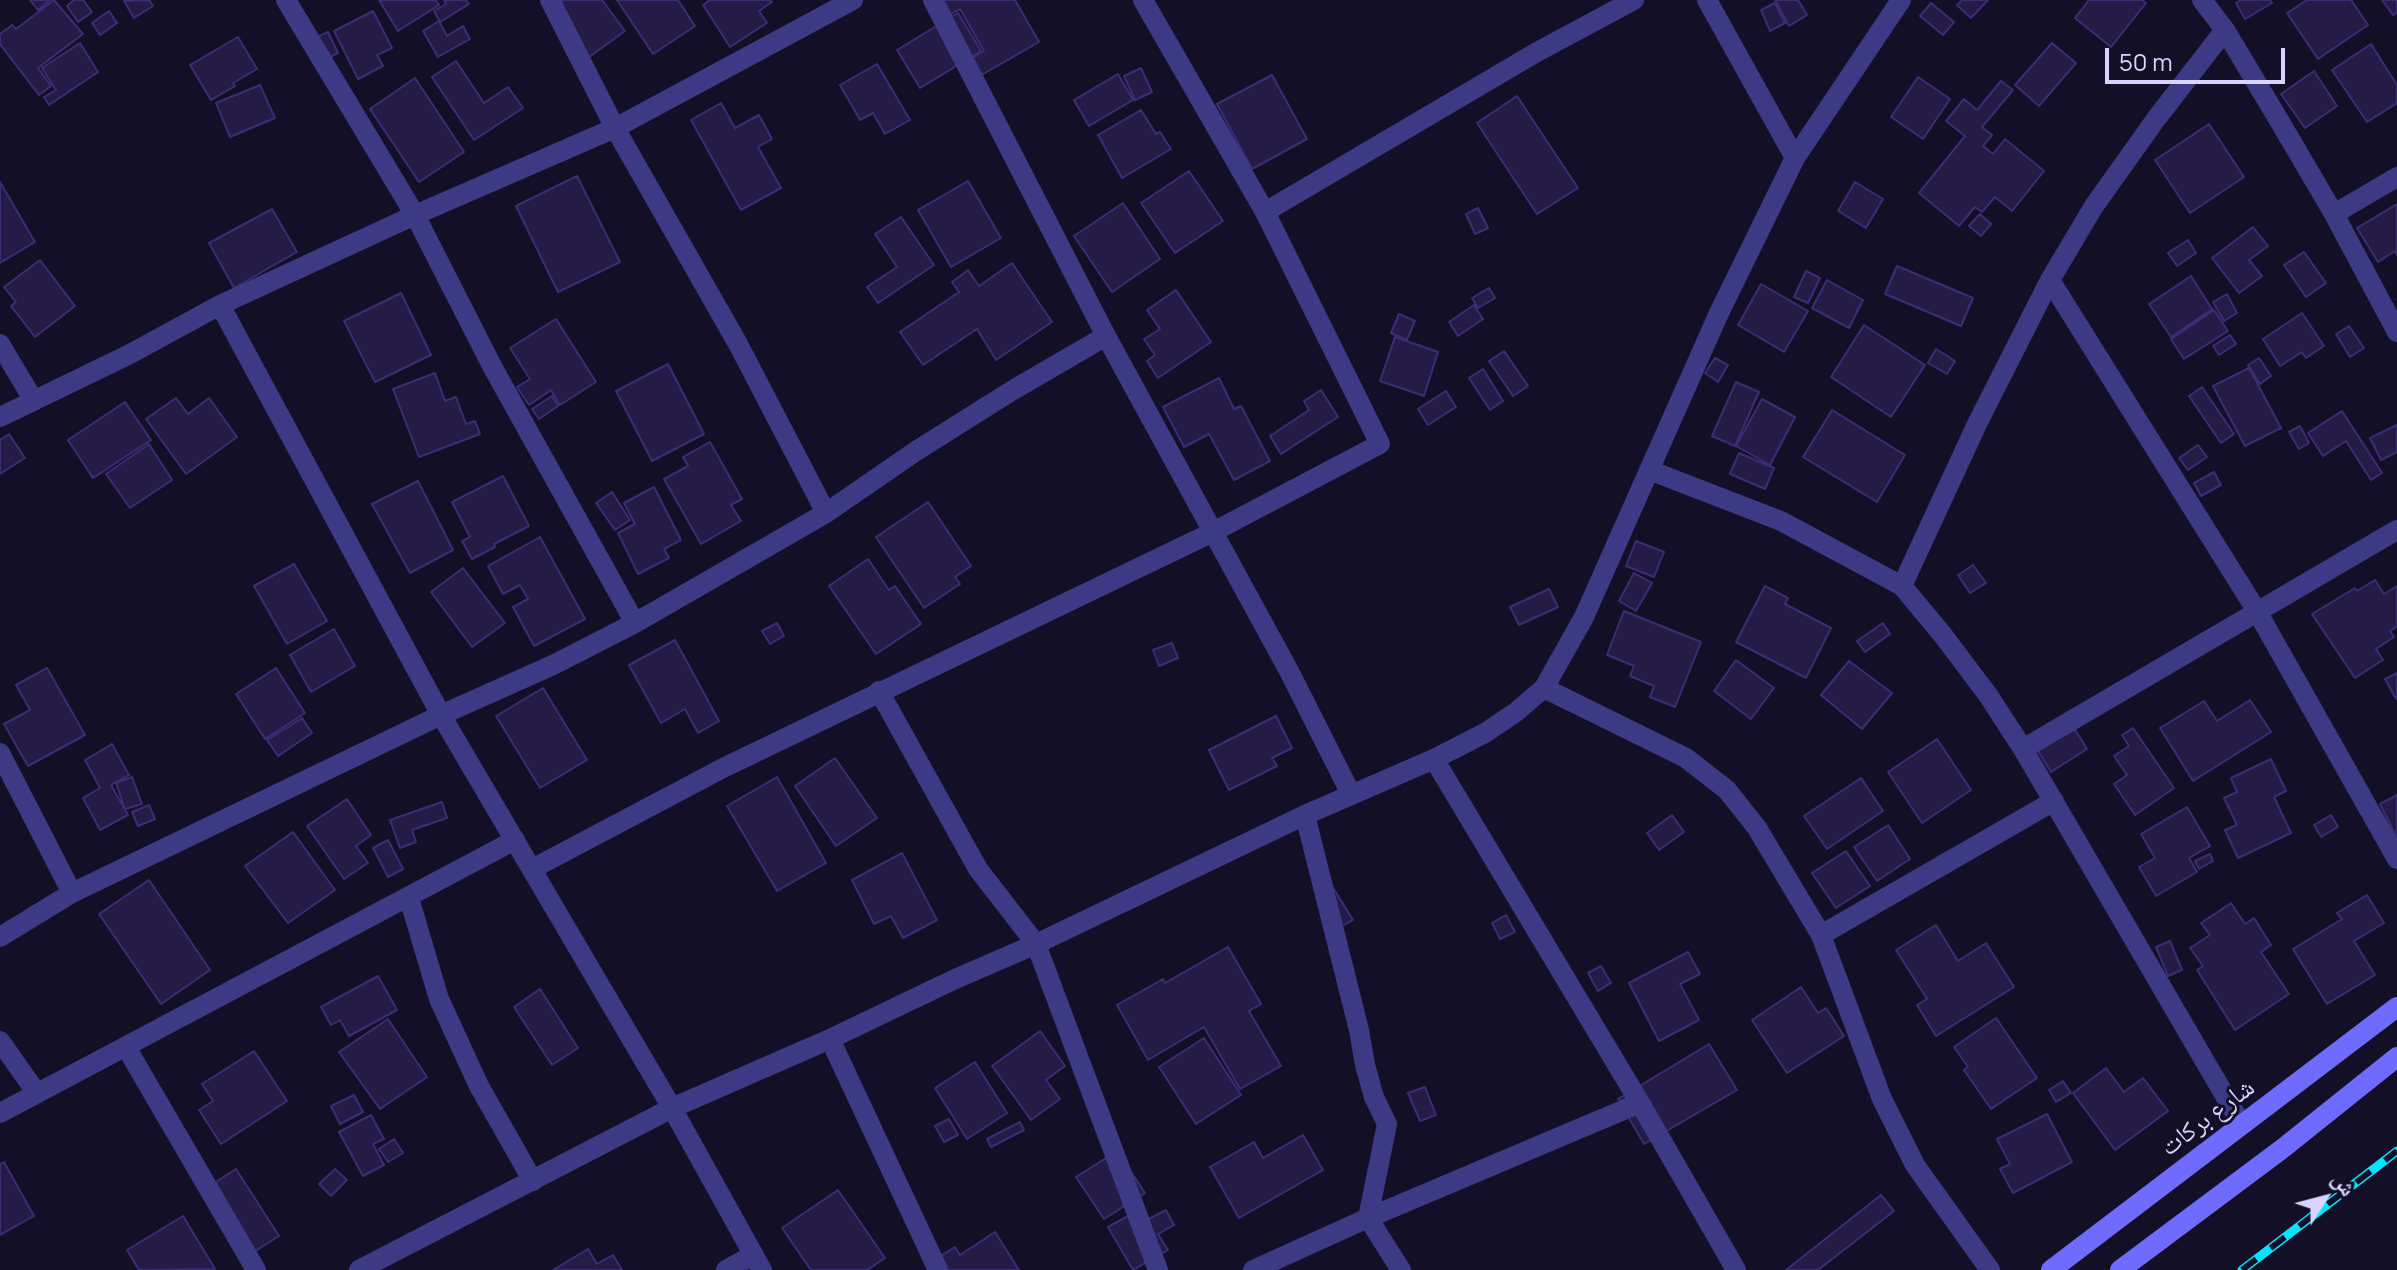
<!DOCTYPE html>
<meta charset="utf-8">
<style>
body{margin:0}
#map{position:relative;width:2397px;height:1270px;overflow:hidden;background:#130f26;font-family:Manrope,"Noto Naskh Arabic",sans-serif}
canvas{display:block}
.north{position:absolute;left:2285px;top:1158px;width:80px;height:80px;-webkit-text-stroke:6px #130f26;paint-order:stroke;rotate:54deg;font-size:22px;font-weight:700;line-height:32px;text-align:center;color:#d9d4ff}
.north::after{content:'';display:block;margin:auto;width:28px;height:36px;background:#d9d4ff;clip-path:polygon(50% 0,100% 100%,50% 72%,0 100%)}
.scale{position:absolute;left:2105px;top:48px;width:180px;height:36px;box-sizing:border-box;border:4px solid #d9d4ff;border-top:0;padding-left:10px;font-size:24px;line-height:28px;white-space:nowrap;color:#d9d4ff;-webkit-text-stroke:6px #130f26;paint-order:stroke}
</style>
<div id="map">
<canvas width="2397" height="1270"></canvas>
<div class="north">ش</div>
<div class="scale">50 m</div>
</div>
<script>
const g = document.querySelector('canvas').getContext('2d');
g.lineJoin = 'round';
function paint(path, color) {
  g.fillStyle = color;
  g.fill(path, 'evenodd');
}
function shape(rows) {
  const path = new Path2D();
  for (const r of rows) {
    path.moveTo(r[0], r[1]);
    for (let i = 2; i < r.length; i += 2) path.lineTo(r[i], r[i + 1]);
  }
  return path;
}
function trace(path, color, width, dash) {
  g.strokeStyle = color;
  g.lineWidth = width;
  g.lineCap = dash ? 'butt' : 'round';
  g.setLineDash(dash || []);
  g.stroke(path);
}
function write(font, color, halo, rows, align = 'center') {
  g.font = font + ' Manrope,"Noto Naskh Arabic",sans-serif';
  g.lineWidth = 6;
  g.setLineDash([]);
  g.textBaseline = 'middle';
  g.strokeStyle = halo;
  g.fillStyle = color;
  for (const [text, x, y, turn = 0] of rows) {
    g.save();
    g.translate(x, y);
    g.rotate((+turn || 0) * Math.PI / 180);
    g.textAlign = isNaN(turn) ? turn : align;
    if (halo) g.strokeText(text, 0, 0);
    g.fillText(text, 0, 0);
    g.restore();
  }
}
const building = shape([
 [30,0,50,0,38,10,30,0],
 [54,0,83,34,38,68,51,86,39,95,0,44,0,34,12,25,16,29,54,0],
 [74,0,83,0,92,12,78,22,67,6,74,0],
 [149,0,153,6,134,18,124,1,149,0],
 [379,0,436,0,439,5,398,31,379,0],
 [444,0,466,0,469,4,440,22,434,11,446,4,444,0],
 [563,0,602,0,625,31,581,63,560,3,563,0],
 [617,0,678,0,695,26,653,54,617,0],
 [710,0,770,0,772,2,759,11,767,23,730,47,703,5,710,0],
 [943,0,1015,0,1039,42,978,77,968,60,984,51,960,9,951,14,943,0],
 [1775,0,1798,0,1807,15,1789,26,1775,0],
 [1962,0,1988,0,1971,18,1957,5,1962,0],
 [2089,0,2142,0,2146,3,2111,47,2075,18,2089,0],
 [2241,0,2270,0,2272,3,2245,19,2236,3,2241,0],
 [2307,0,2351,0,2368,25,2318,59,2287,13,2307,0],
 [2382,0,2397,0,2397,13,2393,15,2382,0],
 [1775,3,1785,23,1770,31,1761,10,1775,3],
 [1931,3,1954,22,1943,35,1920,16,1931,3],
 [109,11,117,23,100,35,92,23,109,11],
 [373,11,392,48,377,55,383,66,358,79,334,31,373,11],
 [958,13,981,51,920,88,897,50,958,13],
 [439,21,447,36,463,26,470,39,438,57,423,31,439,21],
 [328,32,338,53,326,59,315,38,328,32],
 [238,37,257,69,233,83,235,86,211,100,190,65,238,37],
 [80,43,98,72,49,105,44,97,56,90,42,68,80,43],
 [2052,43,2076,63,2039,106,2015,85,2052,43],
 [2371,44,2397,85,2397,103,2367,122,2332,70,2371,44],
 [456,61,484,103,508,87,523,108,474,140,432,77,456,61],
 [877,64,910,120,885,134,873,113,860,120,840,85,877,64],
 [1141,68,1152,92,1135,100,1124,76,1141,68],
 [2314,71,2337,106,2305,128,2281,94,2314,71],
 [1118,74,1133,100,1089,126,1074,100,1118,74],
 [1272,75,1307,139,1252,169,1217,104,1272,75],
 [1918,77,1950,99,1923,139,1891,117,1918,77],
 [415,78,464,152,419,182,370,109,415,78],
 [2001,81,2013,90,1982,127,1992,135,1983,146,1993,154,2005,139,2044,171,2012,211,1995,197,1982,212,1975,207,1959,226,1919,193,1965,136,1946,121,1964,99,1977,110,2001,81],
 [260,85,275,118,230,137,216,103,260,85],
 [1517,96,1578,188,1537,214,1477,123,1517,96],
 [721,103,735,128,759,115,772,139,758,147,781,188,741,210,691,120,721,103],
 [1141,110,1156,134,1160,132,1171,149,1122,178,1098,135,1141,110],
 [2209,124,2244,177,2190,213,2155,160,2209,124],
 [1189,171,1223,221,1175,253,1141,203,1189,171],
 [577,176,620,262,558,292,516,206,577,176],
 [968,181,1001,238,951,267,918,210,968,181],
 [0,182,35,242,0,263,0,182],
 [1855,182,1883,199,1866,228,1838,211,1855,182],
 [1123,203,1160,259,1112,292,1074,236,1123,203],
 [2397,204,2397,255,2395,251,2378,262,2357,228,2397,204],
 [1478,208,1488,228,1475,234,1466,214,1478,208],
 [272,209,297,252,234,288,209,243,272,209],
 [1980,214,1991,224,1981,236,1969,226,1980,214],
 [901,217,934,265,878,303,867,287,897,267,875,234,901,217],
 [2253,227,2268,246,2249,260,2262,276,2239,293,2212,258,2253,227],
 [2188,240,2196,253,2177,266,2168,253,2188,240],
 [2304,252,2326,283,2306,297,2284,265,2304,252],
 [40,260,75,306,35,337,11,306,16,302,4,287,40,260],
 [1012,263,1052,322,996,360,977,329,923,365,900,332,959,292,952,282,968,270,979,286,1012,263],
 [1897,266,1973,298,1961,326,1885,294,1897,266],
 [1806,271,1820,278,1808,303,1794,297,1806,271],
 [2191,276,2212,309,2171,337,2149,304,2191,276],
 [1827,280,1863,300,1849,328,1812,308,1827,280],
 [1761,284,1808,311,1784,352,1738,325,1761,284],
 [1489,288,1495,298,1478,308,1472,298,1489,288],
 [1176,290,1211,342,1158,378,1147,361,1155,355,1144,339,1160,329,1147,310,1176,290],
 [401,293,431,355,375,382,344,321,401,293],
 [2227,294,2237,313,2224,321,2213,302,2227,294],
 [1474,305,1483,319,1458,336,1449,322,1474,305],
 [2214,310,2228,331,2184,359,2171,339,2214,310],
 [2302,313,2324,346,2306,358,2302,352,2280,366,2263,339,2302,313],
 [1399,314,1415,321,1407,340,1391,333,1399,314],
 [556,319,596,382,560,405,551,390,529,405,517,387,530,379,510,348,556,319],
 [1864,325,1925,365,1891,417,1831,377,1864,325],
 [2349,326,2364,348,2350,357,2336,334,2349,326],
 [2230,335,2236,344,2219,355,2213,346,2230,335],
 [1395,337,1438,352,1424,396,1380,381,1395,337],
 [1936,349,1955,361,1947,374,1928,363,1936,349],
 [1504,351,1528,386,1513,396,1489,361,1504,351],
 [1715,358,1728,365,1718,382,1705,373,1715,358],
 [2259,358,2271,376,2260,384,2248,365,2259,358],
 [668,364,704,434,652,461,616,391,668,364],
 [2249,368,2281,428,2245,446,2213,386,2249,368],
 [1483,369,1503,401,1490,410,1469,378,1483,369],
 [435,373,445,401,456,397,466,424,475,421,480,434,419,457,393,389,435,373],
 [1219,378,1234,409,1241,406,1270,461,1234,480,1209,434,1184,447,1163,407,1219,378],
 [1736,382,1759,392,1735,446,1712,436,1736,382],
 [2202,387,2234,434,2221,443,2189,396,2202,387],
 [1321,390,1338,417,1281,454,1270,436,1309,410,1304,401,1321,390],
 [1446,391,1456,407,1428,425,1418,409,1446,391],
 [552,396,558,406,539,419,532,409,552,396],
 [176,398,188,414,209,398,237,437,186,474,146,419,176,398],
 [1762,399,1795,417,1770,465,1736,446,1762,399],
 [125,402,151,440,93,478,68,440,125,402],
 [1832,410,1905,455,1877,502,1803,457,1832,410],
 [2342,411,2382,473,2371,480,2346,441,2323,456,2308,433,2342,411],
 [2397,425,2397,452,2381,460,2370,438,2397,425],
 [2300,426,2309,443,2299,449,2289,432,2300,426],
 [9,434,25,458,0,474,0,440,9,434],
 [710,442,742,499,731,505,741,521,701,544,664,479,688,466,683,457,710,442],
 [149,444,172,480,130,508,106,474,149,444],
 [2198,445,2207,457,2188,470,2179,458,2198,445],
 [1739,453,1774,468,1765,489,1730,474,1739,453],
 [2214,472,2221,485,2201,496,2194,483,2214,472],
 [503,476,529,526,494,544,495,547,472,559,462,541,470,537,452,502,503,476],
 [418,481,453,550,410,573,372,504,418,481],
 [654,487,681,540,664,549,669,558,638,574,618,533,635,524,624,503,654,487],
 [612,492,630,520,615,530,596,503,612,492],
 [928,502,971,566,955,577,960,584,924,608,876,537,928,502],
 [540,537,585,619,534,646,513,607,528,599,520,585,503,594,488,566,540,537],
 [1636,541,1664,552,1654,577,1626,566,1636,541],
 [868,559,889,590,895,586,921,624,876,654,829,586,868,559],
 [294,564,327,621,287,644,254,586,294,564],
 [1973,565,1986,583,1970,593,1958,575,1973,565],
 [463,568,505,623,472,647,431,592,463,568],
 [1634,573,1652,583,1636,611,1619,601,1634,573],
 [2375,580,2384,594,2397,586,2397,626,2390,631,2394,637,2376,649,2383,660,2355,678,2312,614,2355,588,2357,591,2375,580],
 [1765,586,1788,598,1785,604,1831,628,1806,678,1736,642,1765,586],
 [1549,589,1558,607,1519,625,1510,607,1549,589],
 [1624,611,1701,642,1675,707,1650,697,1654,686,1630,676,1634,666,1607,655,1624,611],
 [777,623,784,636,770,644,762,631,777,623],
 [1883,623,1890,634,1865,652,1857,641,1883,623],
 [334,629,355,666,311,692,290,655,334,629],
 [675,640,719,721,698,733,685,709,661,723,629,665,675,640],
 [1172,643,1178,658,1159,666,1153,650,1172,643],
 [1736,660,1774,688,1751,719,1714,691,1736,660],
 [1849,661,1892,693,1862,729,1821,695,1849,661],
 [47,668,85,735,28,766,4,724,30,710,16,685,47,668],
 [276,668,305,713,265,739,236,694,276,668],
 [2397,673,2397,698,2396,699,2385,679,2397,673],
 [543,688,587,760,540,788,496,716,543,688],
 [2250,700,2271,732,2193,781,2160,728,2204,701,2217,721,2250,700],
 [1276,716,1292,748,1272,758,1277,766,1229,790,1209,750,1276,716],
 [302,718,312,733,278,756,267,740,302,718],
 [2074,728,2087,749,2051,772,2038,751,2074,728],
 [2133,728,2174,788,2135,815,2114,784,2127,775,2114,756,2129,746,2122,735,2133,728],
 [1937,739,1971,790,1922,823,1888,772,1937,739],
 [112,744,129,775,111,785,128,815,100,830,83,798,100,788,85,760,112,744],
 [835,758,877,818,836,846,795,786,835,758],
 [2271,759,2286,791,2274,797,2291,833,2238,858,2225,830,2237,825,2224,798,2237,792,2231,778,2271,759],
 [132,777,142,804,125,809,116,783,132,777],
 [777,777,826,863,777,891,727,806,777,777],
 [1861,778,1883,811,1827,849,1804,816,1861,778],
 [2397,795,2397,838,2380,804,2397,795],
 [347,799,371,835,356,846,368,863,344,879,307,826,347,799],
 [442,802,447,818,412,830,416,842,400,848,390,820,442,802],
 [149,805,155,819,138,826,132,812,149,805],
 [2187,807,2210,846,2189,858,2197,872,2156,896,2139,867,2155,858,2141,834,2187,807],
 [1672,815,1684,832,1659,850,1647,833,1672,815],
 [2331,815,2338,827,2321,837,2314,825,2331,815],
 [1888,825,1910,859,1877,881,1854,847,1888,825],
 [293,832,335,890,288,923,245,866,293,832],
 [388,840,403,869,388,877,373,848,388,840],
 [1846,851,1870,886,1836,908,1812,873,1846,851],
 [902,853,937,920,903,938,891,916,874,924,852,880,902,853],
 [2210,854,2213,861,2199,869,2195,861,2210,854],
 [1327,878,1353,920,1339,928,1327,878],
 [149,880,210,970,161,1004,99,914,149,880],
 [2367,895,2384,923,2354,941,2375,975,2327,1004,2293,949,2342,919,2337,913,2367,895],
 [2231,903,2245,924,2254,918,2271,945,2261,952,2289,994,2235,1030,2197,970,2203,966,2190,948,2210,935,2201,923,2231,903],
 [1506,915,1515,932,1500,939,1492,923,1506,915],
 [1936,925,1958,961,1986,943,2014,987,1936,1036,1917,1005,1927,999,1896,950,1936,925],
 [2170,941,2182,970,2168,976,2156,947,2170,941],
 [1228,947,1261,1004,1249,1011,1281,1066,1240,1089,1204,1027,1148,1060,1117,1005,1163,979,1165,983,1228,947],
 [1688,952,1700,974,1680,984,1699,1020,1659,1041,1629,983,1688,952],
 [1601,966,1611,983,1598,991,1588,973,1601,966],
 [378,976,397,1010,349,1036,340,1020,331,1025,321,1007,378,976],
 [1801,987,1818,1013,1826,1008,1844,1036,1787,1073,1752,1020,1801,987],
 [540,989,578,1048,552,1065,514,1007,540,989],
 [1996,1018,2037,1078,1991,1109,1964,1070,1968,1067,1954,1047,1996,1018],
 [388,1019,427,1077,380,1109,339,1052,388,1019],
 [1040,1031,1065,1066,1046,1080,1060,1099,1031,1120,992,1066,1040,1031],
 [1204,1038,1241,1095,1196,1124,1159,1067,1204,1038],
 [1709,1044,1737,1090,1644,1144,1618,1099,1709,1044],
 [254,1051,287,1101,221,1144,199,1110,213,1101,202,1084,254,1051],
 [975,1062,1007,1113,967,1139,935,1088,975,1062],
 [2106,1068,2124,1092,2143,1078,2168,1111,2115,1150,2073,1093,2106,1068],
 [2063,1081,2071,1093,2056,1102,2049,1090,2063,1081],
 [1425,1087,1436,1115,1420,1121,1408,1093,1425,1087],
 [354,1095,363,1112,340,1124,331,1106,354,1095],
 [2047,1114,2072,1162,2013,1193,2000,1169,2010,1164,1997,1139,2047,1114],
 [371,1115,384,1139,373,1144,384,1165,363,1176,339,1132,371,1115],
 [949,1119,958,1135,944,1142,935,1126,949,1119],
 [1020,1122,1024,1130,991,1147,987,1139,1020,1122],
 [1303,1135,1323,1170,1239,1218,1210,1167,1254,1142,1263,1158,1303,1135],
 [394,1139,403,1153,388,1162,379,1149,394,1139],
 [1117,1151,1145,1193,1104,1219,1076,1177,1117,1151],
 [4,1162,34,1216,0,1235,0,1164,4,1162],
 [236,1169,279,1236,254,1252,211,1185,236,1169],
 [335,1169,347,1180,331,1196,319,1184,335,1169],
 [838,1190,885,1258,867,1270,811,1270,782,1228,838,1190],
 [1881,1195,1894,1211,1818,1270,1786,1270,1881,1195],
 [1139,1210,1145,1221,1166,1210,1174,1225,1158,1234,1168,1250,1133,1270,1108,1227,1139,1210],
 [183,1216,215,1269,139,1270,127,1250,183,1216],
 [995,1232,1019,1270,936,1270,931,1262,955,1247,960,1255,995,1232],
 [588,1249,597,1264,613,1255,622,1270,553,1270,588,1249]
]);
const street = shape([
 [286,0,415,215,492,366,635,623],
 [550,0,615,128,738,344,826,513],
 [933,0,1106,336,1289,671,1351,794],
 [1707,0,1795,158],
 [2202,0,2225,30,2280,122,2334,214,2397,332],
 [1265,212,1537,52,1634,0],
 [2334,214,2397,177],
 [2050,280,2258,613,2397,859],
 [220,305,441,715,672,1108,762,1270],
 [0,344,34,401],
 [0,417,130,354,220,305,415,215,615,128,853,0],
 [1649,470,1781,521,1902,586,1942,634,1988,695,2023,749,2242,1125],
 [1902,586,1977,424,2050,280,2094,206,2156,119,2225,30],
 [1544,688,1686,758,1727,790,1757,828,1821,935,1882,1099,1915,1165,1990,1270],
 [879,691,978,869,1036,944,1158,1270],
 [2023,749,2397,530],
 [0,753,72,893],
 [1434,759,1640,1103,1736,1270],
 [1305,815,1359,1030,1365,1065,1374,1097,1387,1124,1368,1218,1401,1270],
 [532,869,723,768,1213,532,1380,444,1265,212,1143,0],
 [409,898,439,999,479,1086,533,1181],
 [1821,935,2054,801],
 [0,937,72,893,441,715,553,665,635,623,826,513,916,451,1013,390,1106,336],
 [830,1039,938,1270],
 [0,1041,36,1092],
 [126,1047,256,1270],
 [0,1113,515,840],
 [359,1270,672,1108,830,1039,953,980,1036,944,1305,815,1434,759,1485,733,1516,712,1544,688,1584,617,1719,313,1795,158,1901,0],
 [726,1270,753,1255],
 [1253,1270,1368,1218,1640,1103]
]);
const secondary = shape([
 [2051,1270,2397,1007],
 [2120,1270,2282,1149,2397,1057]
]);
const rail = shape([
 [2242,1270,2397,1151]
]);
const streetNames = [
 ["شارع بركات",2208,1118,-37]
];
paint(building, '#241b47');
trace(building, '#3b2d73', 2);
trace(street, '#3d3a85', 20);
trace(secondary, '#6f6bff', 20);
trace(rail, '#00e5ff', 9);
trace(rail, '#130f26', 6, [18]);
write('26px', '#d9d4ff', '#130f26', streetNames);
</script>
